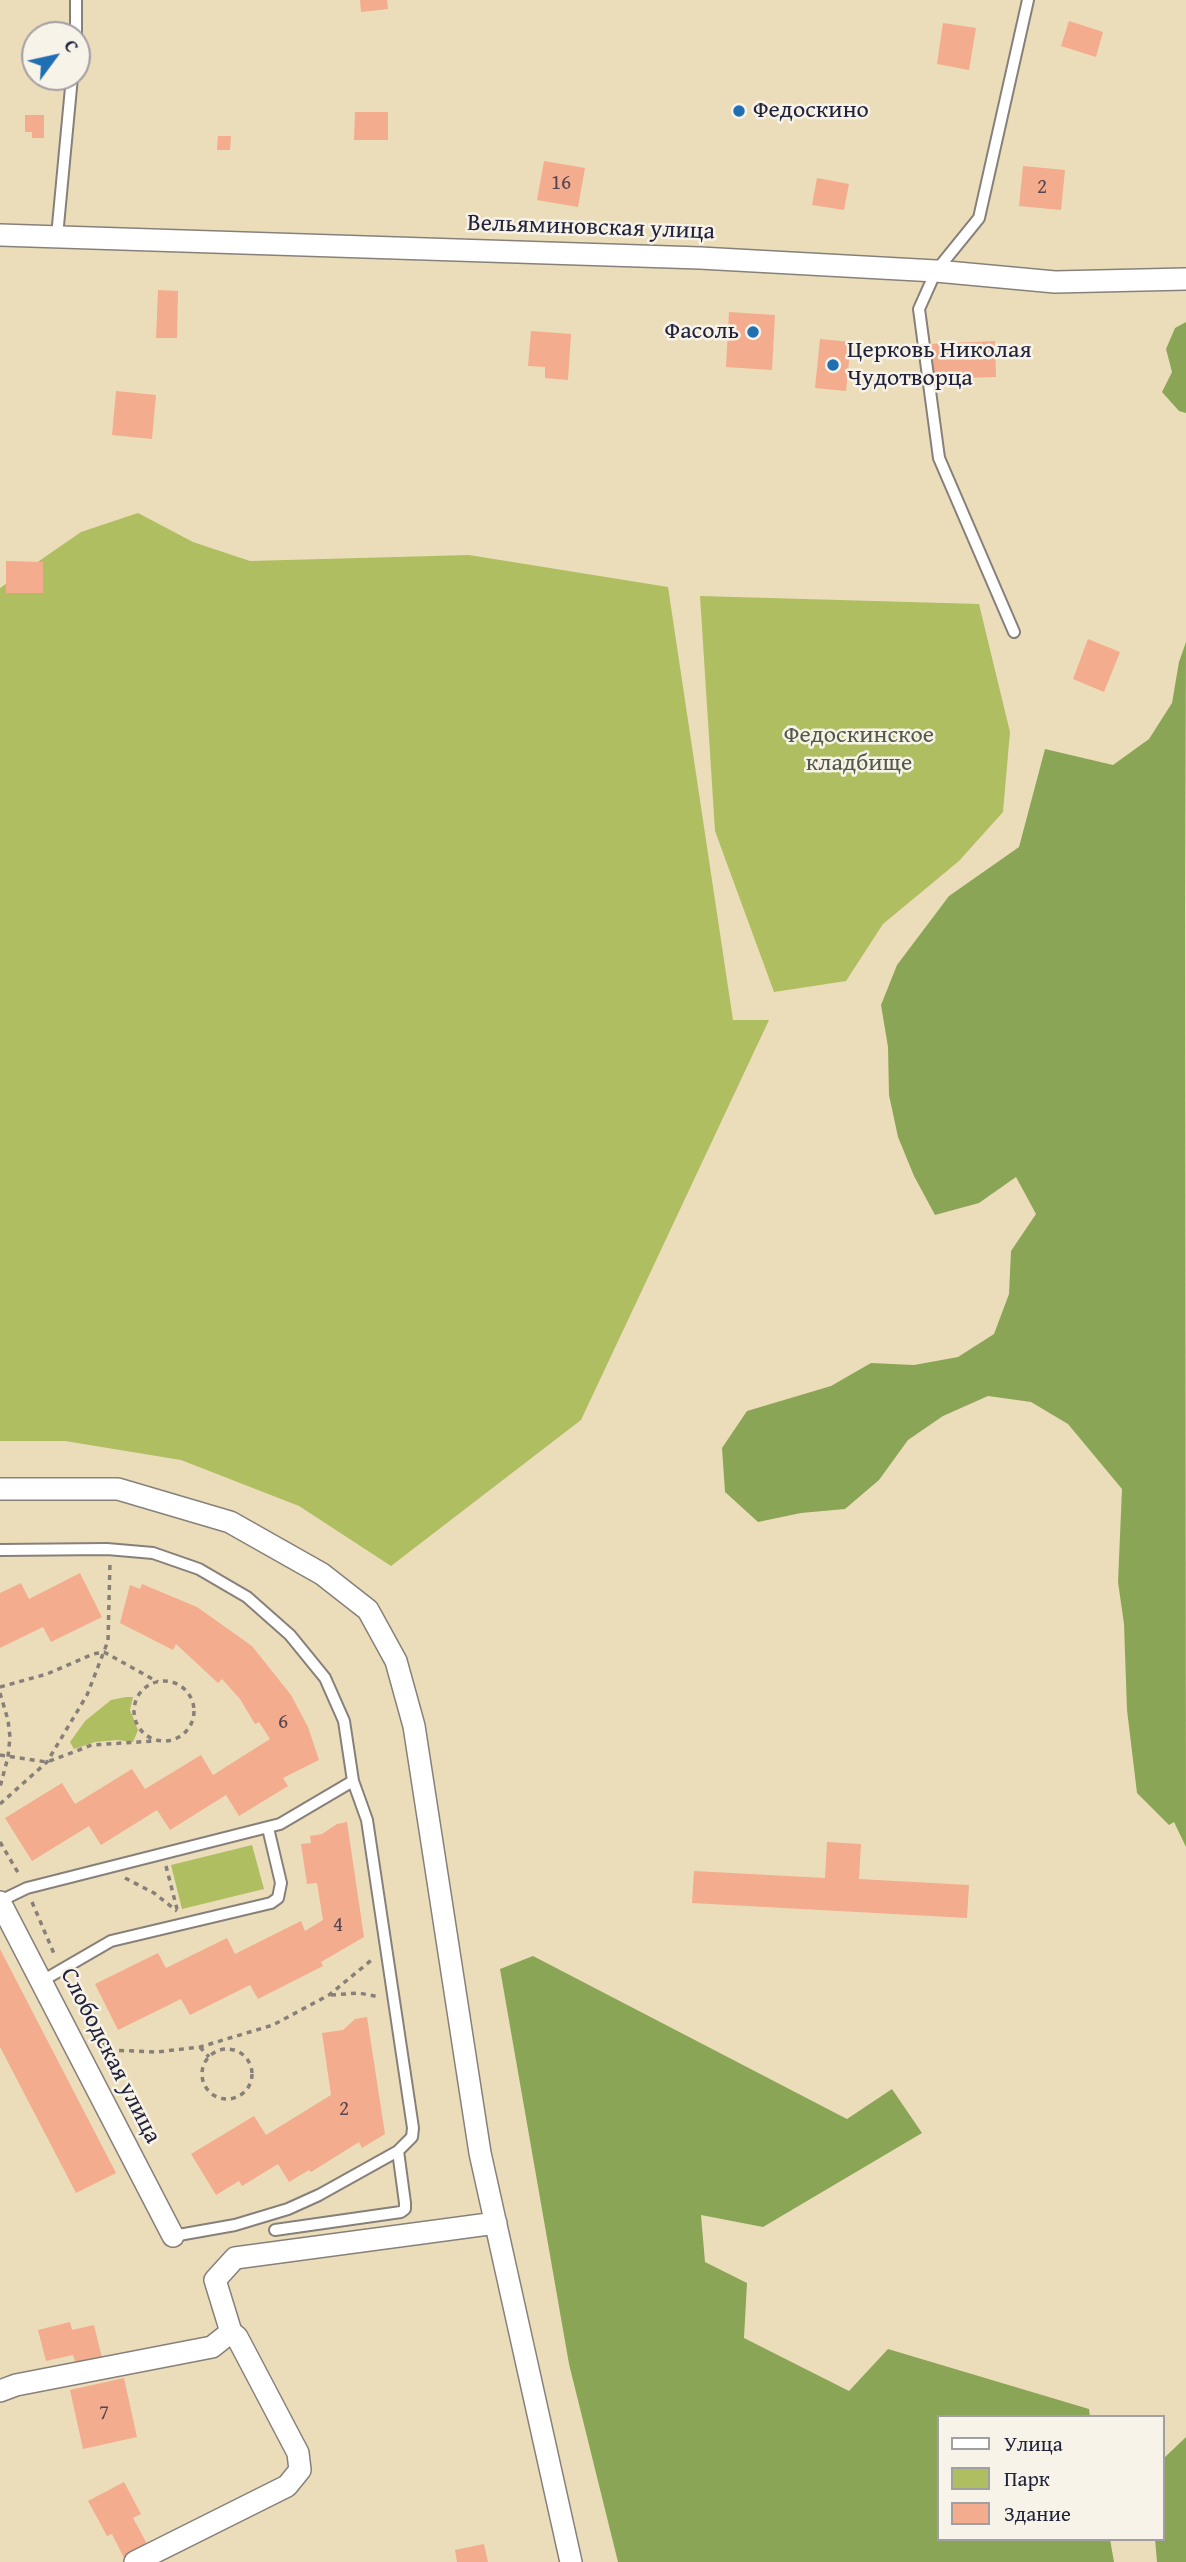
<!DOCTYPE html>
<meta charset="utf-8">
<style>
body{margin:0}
#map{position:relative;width:1186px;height:2562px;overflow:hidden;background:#ecddba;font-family:"Gentium Book Plus",serif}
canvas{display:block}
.legend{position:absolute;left:937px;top:2415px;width:228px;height:126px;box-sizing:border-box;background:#f7f3e8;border:2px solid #a29fa3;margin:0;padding:9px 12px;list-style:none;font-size:21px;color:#22223b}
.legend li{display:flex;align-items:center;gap:14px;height:35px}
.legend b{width:35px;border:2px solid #a29fa3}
.north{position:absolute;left:21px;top:21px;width:70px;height:70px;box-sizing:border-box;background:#f7f3e8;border:2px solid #a29fa3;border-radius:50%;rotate:57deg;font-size:19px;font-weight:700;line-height:28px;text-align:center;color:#22223b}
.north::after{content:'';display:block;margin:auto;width:24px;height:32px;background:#1f6fb2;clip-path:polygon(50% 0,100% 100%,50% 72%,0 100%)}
</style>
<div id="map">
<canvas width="1186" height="2562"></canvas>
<ul class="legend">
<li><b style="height:9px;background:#fff"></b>Улица</li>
<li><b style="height:19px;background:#afbe61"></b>Парк</li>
<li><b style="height:19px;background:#f3ac8d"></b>Здание</li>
</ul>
<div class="north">С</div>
</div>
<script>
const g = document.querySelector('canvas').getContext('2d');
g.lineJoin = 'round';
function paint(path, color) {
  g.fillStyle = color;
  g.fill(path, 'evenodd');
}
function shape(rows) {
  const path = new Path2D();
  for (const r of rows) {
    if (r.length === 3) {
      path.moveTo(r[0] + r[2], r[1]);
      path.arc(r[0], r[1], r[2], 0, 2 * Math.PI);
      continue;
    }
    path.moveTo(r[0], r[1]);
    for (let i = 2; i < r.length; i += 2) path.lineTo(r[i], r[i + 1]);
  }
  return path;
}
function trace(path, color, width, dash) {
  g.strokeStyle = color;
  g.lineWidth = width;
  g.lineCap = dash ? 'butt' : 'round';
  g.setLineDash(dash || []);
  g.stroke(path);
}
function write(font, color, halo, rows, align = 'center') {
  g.font = font + ' "Gentium Book Plus",serif';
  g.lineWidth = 5;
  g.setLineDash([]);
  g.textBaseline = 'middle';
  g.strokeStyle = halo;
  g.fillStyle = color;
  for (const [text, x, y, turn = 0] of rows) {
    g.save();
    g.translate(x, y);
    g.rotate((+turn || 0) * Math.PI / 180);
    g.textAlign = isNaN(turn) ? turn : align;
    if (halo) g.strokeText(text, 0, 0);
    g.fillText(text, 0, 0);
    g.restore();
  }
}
const green = shape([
 [138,513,193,542,250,561,469,555,668,587,733,1020,769,1020,581,1420,391,1566,299,1506,181,1460,65,1441,0,1441,0,588,81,532],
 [700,596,979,604,1010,732,1003,812,959,861,883,924,846,981,774,992,715,831],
 [126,1697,133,1697,130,1710,138,1730,133,1742,118,1740,95,1742,74,1749,70,1742,85,1721,111,1700],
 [252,1845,264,1889,182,1909,171,1865]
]);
const forest = shape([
 [1186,322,1186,413,1179,411,1162,392,1172,372,1166,349,1175,328],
 [1186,642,1185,905,1186,1847,1174,1822,1169,1825,1137,1793,1127,1710,1124,1624,1118,1582,1122,1489,1068,1424,1031,1402,988,1396,943,1416,908,1440,879,1480,845,1509,801,1513,758,1522,725,1492,722,1448,747,1411,831,1386,871,1363,914,1365,958,1357,994,1334,1009,1294,1011,1251,1036,1214,1016,1177,979,1203,935,1215,914,1176,898,1137,889,1095,888,1047,881,1005,897,965,949,896,1019,847,1045,749,1113,765,1149,739,1172,703,1179,662],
 [533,1956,847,2119,892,2089,922,2133,763,2227,701,2215,705,2262,747,2283,744,2338,849,2391,888,2349,1089,2409,1090,2417,939,2417,939,2539,1110,2539,1114,2562,618,2562,569,2364,500,1969],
 [1186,2437,1186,2562,1157,2562,1155,2539,1163,2539,1163,2459]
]);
const building = shape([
 [360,0,387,0,388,9,361,12],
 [1069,21,1103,32,1096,57,1061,46],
 [943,23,976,28,969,70,937,64],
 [355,112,388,112,388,140,354,140],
 [25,115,44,115,44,138,32,138,32,132,25,132],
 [218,136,231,136,230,150,217,150],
 [544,161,585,168,578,207,537,200],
 [1023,166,1065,170,1061,210,1019,206],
 [817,178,849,184,844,210,812,205],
 [158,290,178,291,177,338,156,338],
 [729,312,775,315,772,370,726,367],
 [531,331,571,334,568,380,545,378,545,367,528,366],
 [820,339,851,342,846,391,815,388],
 [995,341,996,377,931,379,930,344],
 [116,391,156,395,152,439,112,435],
 [6,561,43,562,43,593,6,593],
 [1088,639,1120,652,1104,692,1073,679],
 [80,1573,102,1617,51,1642,43,1627,0,1648,0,1593,21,1583,29,1599],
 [142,1584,197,1607,252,1646,291,1695,308,1727,319,1760,283,1778,288,1786,239,1816,226,1795,170,1830,157,1810,101,1845,89,1826,32,1861,5,1818,62,1783,75,1804,132,1769,145,1789,201,1755,213,1775,270,1739,259,1722,255,1724,240,1699,222,1679,218,1683,176,1644,173,1650,120,1623,130,1585,140,1589],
 [347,1822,364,1937,321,1962,323,1966,258,1999,250,1985,190,2015,181,1999,118,2030,95,1984,158,1953,166,1968,227,1938,235,1954,301,1921,305,1931,323,1920,317,1883,307,1884,301,1844,311,1843,310,1836,322,1834,337,1824],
 [827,1842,861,1844,859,1879,969,1885,967,1918,692,1903,694,1871,825,1878],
 [0,1949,116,2173,76,2193,0,2047],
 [367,2017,385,2134,362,2148,359,2142,311,2172,309,2170,289,2182,278,2164,242,2186,239,2181,216,2195,191,2154,254,2116,266,2135,331,2095,322,2033,343,2030,355,2019],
 [70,2322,72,2330,94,2325,102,2358,76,2364,73,2355,46,2361,38,2330],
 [124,2378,137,2437,83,2449,70,2390],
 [124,2482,141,2514,133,2518,152,2553,126,2562,112,2534,107,2536,88,2501],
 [484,2544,488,2562,457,2562,455,2550]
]);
const path = shape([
 [164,1711,30],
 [0,1687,47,1674,93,1654,104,1652,158,1682],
 [0,1693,8,1720,10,1737,8,1757,0,1787],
 [0,1755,47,1762,92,1745,154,1741],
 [0,1804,47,1762,87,1695,108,1641,110,1562],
 [0,1842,20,1876],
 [166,1866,177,1909],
 [125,1878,154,1893,177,1911],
 [32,1902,55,1956],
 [68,1982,108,2050,157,2052,200,2047,273,2025,329,1995,374,1958],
 [331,1995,359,1993,379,1997],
 [200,2047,209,2057],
 [227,2074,25]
]);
const lane = shape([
 [76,35,76,0],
 [57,236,72,77],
 [1014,632,939,458,919,309,936,271,979,218,1028,0],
 [0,1550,107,1549,153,1553,199,1569,247,1597,290,1635,325,1678,344,1721,353,1781,367,1820,413,2128,412,2137,398,2151,319,2195,288,2209,235,2225,173,2236],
 [0,1901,27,1888,280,1824,353,1781],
 [42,1981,111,1941,271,1903,278,1898,281,1883,268,1828],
 [275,2230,401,2212,405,2209,405,2203,398,2151]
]);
const street = shape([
 [0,235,700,258,936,271,1055,282,1186,279],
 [0,1489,118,1489,230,1522,322,1574,368,1610,396,1661,414,1726,480,2153,571,2562],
 [0,1902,173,2236],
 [0,2391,16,2385,212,2347,231,2332,215,2280,235,2258,496,2223],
 [135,2562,287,2486,300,2470,298,2453,237,2337,231,2332]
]);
const markers = [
 [739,111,7,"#1f6fb2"],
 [753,332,7,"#1f6fb2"],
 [833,365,7,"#1f6fb2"]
];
const numberNames = [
 ["16",561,184],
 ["2",1042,188],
 ["6",283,1723],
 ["4",338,1926],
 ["2",344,2110],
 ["7",104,2414]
];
const poiNames = [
 ["Федоскино",753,111],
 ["Фасоль",739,332,"right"],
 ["Церковь Николая",847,351],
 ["Чудотворца",847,379]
];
const streetNames = [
 ["Вельяминовская улица",591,228,2],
 ["Слободская улица",110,2056,63]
];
const parkNames = [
 ["Федоскинское",859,736],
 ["кладбище",859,764]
];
paint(green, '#afbe61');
paint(forest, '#8ba557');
paint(building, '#f3ac8d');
trace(lane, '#87807a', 14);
trace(street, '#87807a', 24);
trace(path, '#87807a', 3.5, [5, 5]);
trace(lane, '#fff', 10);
trace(street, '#fff', 21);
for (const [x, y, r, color] of markers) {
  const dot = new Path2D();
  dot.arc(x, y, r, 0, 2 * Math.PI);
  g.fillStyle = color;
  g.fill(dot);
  trace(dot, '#f7f3e8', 2.5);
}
write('21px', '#564450', null, numberNames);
write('24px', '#22223b', '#f7f3e8', poiNames, 'left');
write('24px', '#22223b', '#f7f3e8', streetNames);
write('24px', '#535948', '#f7f3e8', parkNames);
</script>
